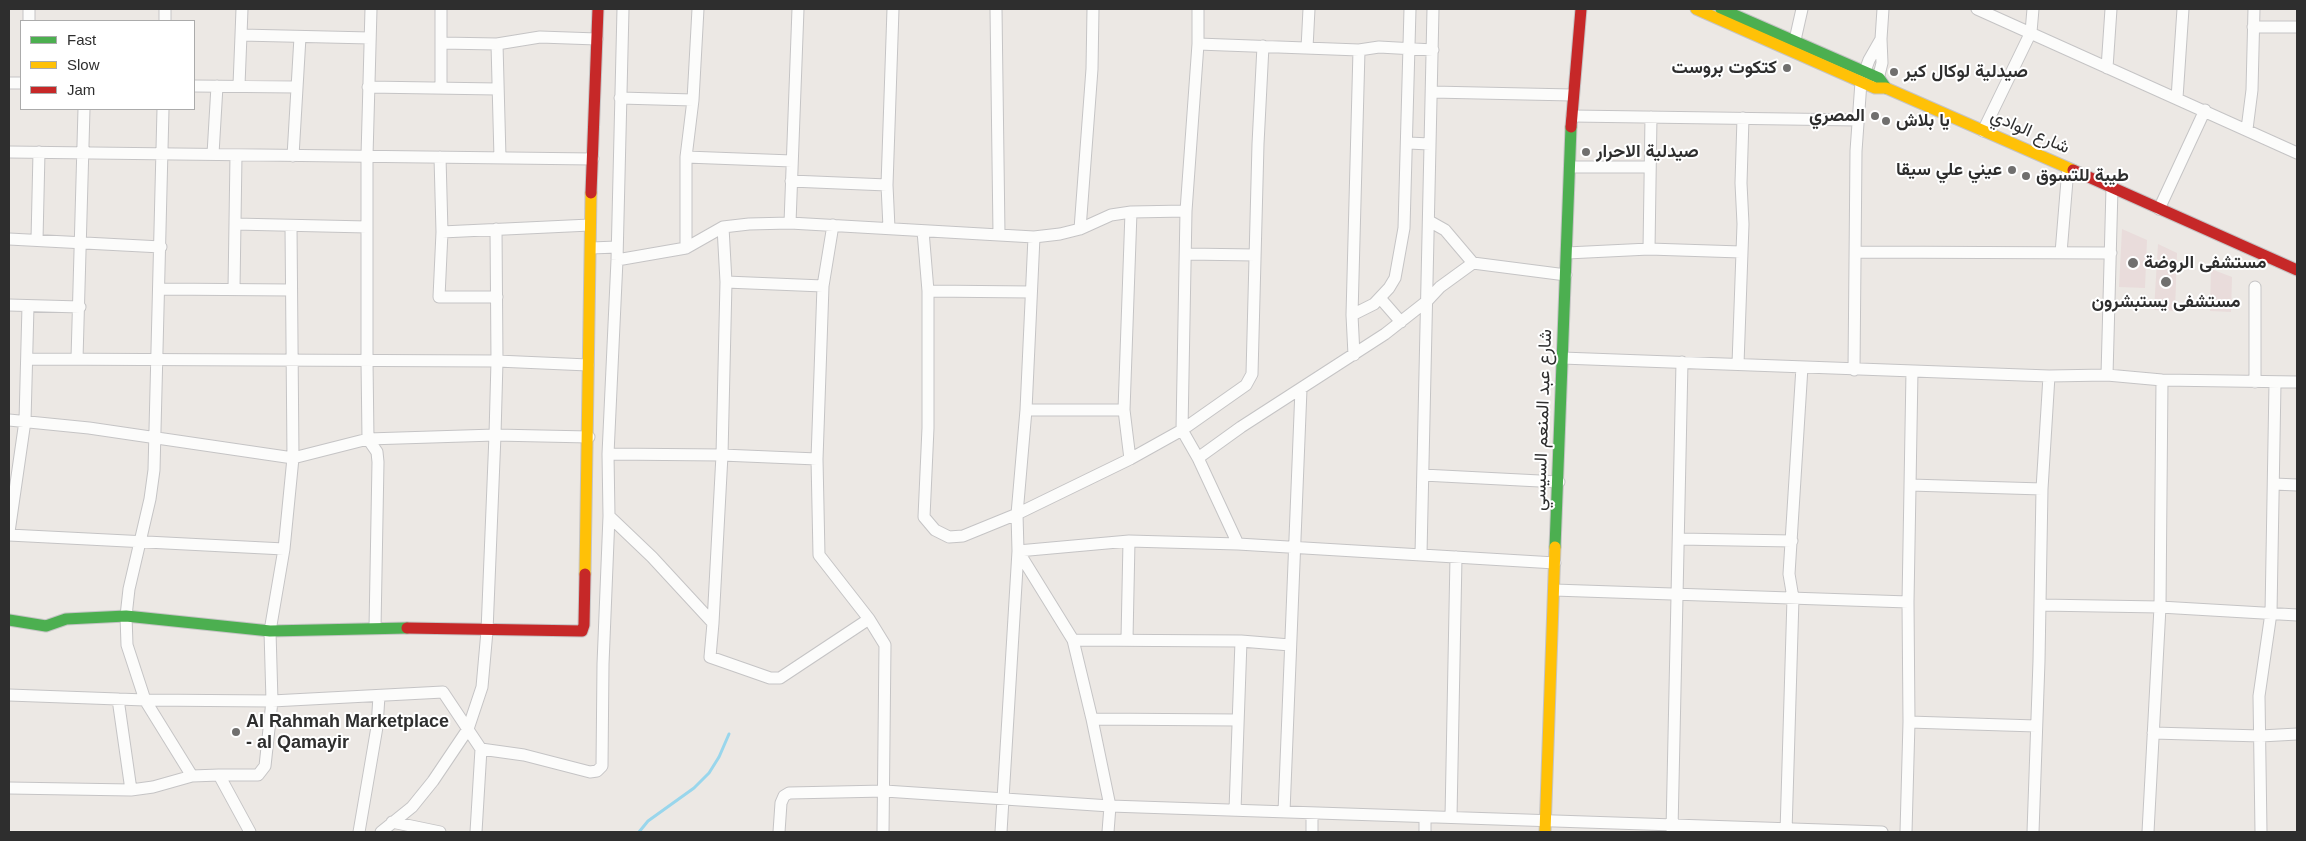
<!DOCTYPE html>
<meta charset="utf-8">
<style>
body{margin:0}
#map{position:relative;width:2306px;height:841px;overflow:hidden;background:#ece8e4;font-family:Helvetica,sans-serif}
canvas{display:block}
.frame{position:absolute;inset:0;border:10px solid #2e2e2e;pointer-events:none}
.legend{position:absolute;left:20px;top:20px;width:175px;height:90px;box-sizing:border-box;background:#fff;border:1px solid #ababab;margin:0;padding:6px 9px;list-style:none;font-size:15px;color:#2e2e2e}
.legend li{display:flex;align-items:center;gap:10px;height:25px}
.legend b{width:25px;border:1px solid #ababab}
</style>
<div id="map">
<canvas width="2306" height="841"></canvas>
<div class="frame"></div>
<ul class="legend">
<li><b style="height:6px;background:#4caf50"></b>Fast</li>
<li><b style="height:6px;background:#ffc107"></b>Slow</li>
<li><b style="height:6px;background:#c62828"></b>Jam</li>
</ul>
</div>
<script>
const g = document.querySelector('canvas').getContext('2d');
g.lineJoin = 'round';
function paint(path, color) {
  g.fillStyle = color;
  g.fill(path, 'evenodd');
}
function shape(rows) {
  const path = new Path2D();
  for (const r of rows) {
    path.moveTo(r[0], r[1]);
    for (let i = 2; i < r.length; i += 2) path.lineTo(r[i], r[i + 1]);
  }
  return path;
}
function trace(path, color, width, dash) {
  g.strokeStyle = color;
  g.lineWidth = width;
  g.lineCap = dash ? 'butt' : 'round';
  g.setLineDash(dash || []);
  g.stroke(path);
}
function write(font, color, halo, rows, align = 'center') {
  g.font = font + ' Helvetica,Vazirmatn,sans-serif';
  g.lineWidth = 4;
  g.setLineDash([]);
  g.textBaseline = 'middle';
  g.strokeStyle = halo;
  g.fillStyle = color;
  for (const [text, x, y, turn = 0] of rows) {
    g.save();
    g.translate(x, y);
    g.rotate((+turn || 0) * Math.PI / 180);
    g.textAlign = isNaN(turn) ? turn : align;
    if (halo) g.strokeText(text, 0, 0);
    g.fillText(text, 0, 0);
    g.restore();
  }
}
const medical = shape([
 [2122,229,2147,240,2145,288,2119,287],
 [2158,244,2177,253,2175,311,2154,310],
 [2211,269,2232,277,2231,312,2210,311]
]);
const stream = shape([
 [639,832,648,821,694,788,709,773,719,757,729,734]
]);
const street = shape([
 [371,9,367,156,367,361,368,439,377,452,378,462,375,628],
 [996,9,999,234],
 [1198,9,1198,44,1186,211,1182,430,1198,458,1238,544,1555,563],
 [1977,9,2297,153],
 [29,21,29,9],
 [165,21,165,9],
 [2253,27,2297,27],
 [241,35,242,9],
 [1795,40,1802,9],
 [441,43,497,44,540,37,597,39],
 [497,44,500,158],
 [1198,44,1359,50,1379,47,1433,50],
 [1307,48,1309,9],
 [2107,68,2111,9],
 [9,83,21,83],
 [1877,83,1882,63,1881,39,1883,9],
 [239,85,241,35,370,38],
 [194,86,296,87],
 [368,87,497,89],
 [441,87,441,9],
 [1432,92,1572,95],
 [620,98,693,100],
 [2177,98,2183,9],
 [163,109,154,470,150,499,129,589,126,616,127,645,145,700,192,776,219,775,250,832],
 [1572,116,1858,120],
 [2247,129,2252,90,2254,9],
 [1983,131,2031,32,2033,9],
 [1408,143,1430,144],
 [9,152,593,159],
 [213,154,217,86],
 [293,156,300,37],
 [440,157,442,232,439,297,497,297],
 [686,157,792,161],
 [1570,167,1649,167],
 [791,181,887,185],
 [2159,209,2205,110],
 [1429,221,1445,230,1473,263,1566,275],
 [790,223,798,9],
 [235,224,367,227],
 [833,225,823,286,817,459,819,555,869,619,885,645,883,832],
 [889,228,887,185,893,9],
 [1080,229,1092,69,1093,9],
 [923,231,928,291,928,428,924,517,935,530,949,537,963,536,1017,514,1018,551,1073,640,1092,719,1110,806,1108,832],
 [442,232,590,225],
 [9,239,161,247],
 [37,240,39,152],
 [591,248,617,247],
 [686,248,686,157,693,100,698,9],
 [1649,249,1651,117],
 [1856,252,2111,253],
 [1567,253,1649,249,1741,252],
 [2061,253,2068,168],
 [1187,254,1255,255],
 [617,260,686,248,723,227,749,224,790,223,1034,237,1060,234,1080,229,1111,215,1131,212,1186,211],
 [726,282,823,286],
 [2255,287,2255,382],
 [159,289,291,290],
 [234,289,236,155],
 [928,291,1031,292],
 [1380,298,1401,322],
 [9,305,80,307],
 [1352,315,1374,304,1389,288,1395,278,1397,267,1404,228,1410,9],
 [1354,355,1352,315,1359,50],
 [1562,358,2049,376,2107,375,2162,380,2297,382],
 [27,359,497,361,588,365],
 [77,359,84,109],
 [1738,364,1743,224,1741,183,1743,118],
 [1854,370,1856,151,1861,82,1869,60,1881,39],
 [2107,375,2112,188],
 [1026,410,1124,410],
 [9,420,89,428,293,458,368,439,495,435,589,437],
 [608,454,722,455,817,459],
 [1198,458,1241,427,1385,334,1427,301,1440,287,1473,263],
 [1130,459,1124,410,1131,212],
 [1423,475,1559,482],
 [2274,484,2297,485],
 [1910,485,2042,489],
 [1017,514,1130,459,1182,430,1246,385,1252,374,1258,144,1263,46],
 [1017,514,1026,410,1034,237],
 [609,516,652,557,713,623,710,657,770,678,780,678,869,619],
 [9,532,25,421,28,306],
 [9,535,284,549],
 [1679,539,1792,541],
 [1421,554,1433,9],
 [1554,590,1908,602],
 [2040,605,2160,607,2297,615],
 [713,623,722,455,726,282,723,227],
 [1127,639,1129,541],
 [1073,640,1241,641,1290,645],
 [9,695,145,700,272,701,443,692,481,749,476,832],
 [118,699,131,790],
 [1092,719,1238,720],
 [1909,722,2036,726],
 [2153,733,2261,736,2297,734],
 [481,749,524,755,590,772,597,771,602,766,603,664,609,516,608,454,617,260,623,9],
 [219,775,258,775,265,766,272,701,270,631,284,549,293,458,291,226],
 [9,788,131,790,153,787,192,776],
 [1235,810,1241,641],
 [1284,812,1301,389],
 [1451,817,1456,557],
 [392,822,440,832],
 [1672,830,1682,362],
 [359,832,377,727,379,696],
 [381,832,412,807,433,781,468,729,482,687,487,631,495,435,497,361,496,229],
 [779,832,781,803,784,796,789,793,885,791,1110,806,1882,832],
 [1001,832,1018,551,1129,541,1238,544],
 [1312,832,1312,813],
 [1425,832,1425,817],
 [1786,832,1793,598,1789,574,1802,367],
 [1906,832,1909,722,1908,602,1912,371],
 [2033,832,2039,661,2042,489,2049,376],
 [2148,832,2160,607,2162,380],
 [2261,832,2259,696,2271,613,2275,383]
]);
const fast = shape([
 [1721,9,1879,78,1886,88],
 [1555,547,1571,127],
 [9,620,46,626,66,619,126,616,270,631,407,628]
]);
const slow = shape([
 [1696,9,1875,88,1886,88,2073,170],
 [585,574,591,193],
 [1545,832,1555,547]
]);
const jam = shape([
 [1571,127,1581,9],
 [2073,170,2297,270],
 [591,193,598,9],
 [407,628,582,631,584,625,585,574]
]);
const markers = [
 [1787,68,5,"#706f6e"],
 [1894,72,5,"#706f6e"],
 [1875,116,5,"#706f6e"],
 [1886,121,5,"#706f6e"],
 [1586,152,5,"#706f6e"],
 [2012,170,5,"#706f6e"],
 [2026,176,5,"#706f6e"],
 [2133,263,6,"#706f6e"],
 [2166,282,6,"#706f6e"],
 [236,732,5,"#706f6e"]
];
const poiNames = [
 ["كتكوت بروست",1777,68,"right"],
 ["صيدلية لوكال كير",1904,72],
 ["المصري",1865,116,"right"],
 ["يا بلاش",1896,121],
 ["صيدلية الاحرار",1596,152],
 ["عيني علي سيقا",2002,170,"right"],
 ["طيبة للتسوق",2036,176],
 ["مستشفى الروضة",2144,263],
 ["مستشفى يستبشرون",2166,302,"center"],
 ["Al Rahmah Marketplace",246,722],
 ["- al Qamayir",246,743]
];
const streetNames = [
 ["شارع الوادي",2030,132,24],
 ["شارع عبد المنعم السيسي",1543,420,-88]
];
paint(medical, '#e9dcdb');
trace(stream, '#99d6ec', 3);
trace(street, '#c5c4c5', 13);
trace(fast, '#c5c4c5', 13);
trace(slow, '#c5c4c5', 13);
trace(jam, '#c5c4c5', 13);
trace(street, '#fcfcfb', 11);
trace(fast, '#4caf50', 11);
trace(slow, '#ffc107', 11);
trace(jam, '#c62828', 11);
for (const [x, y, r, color] of markers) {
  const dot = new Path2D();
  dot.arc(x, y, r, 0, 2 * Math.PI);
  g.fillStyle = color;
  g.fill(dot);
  trace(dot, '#fff', 2);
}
write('bold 18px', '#2e2e2e', '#fff', poiNames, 'left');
write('18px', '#2e2e2e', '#fff', streetNames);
</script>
